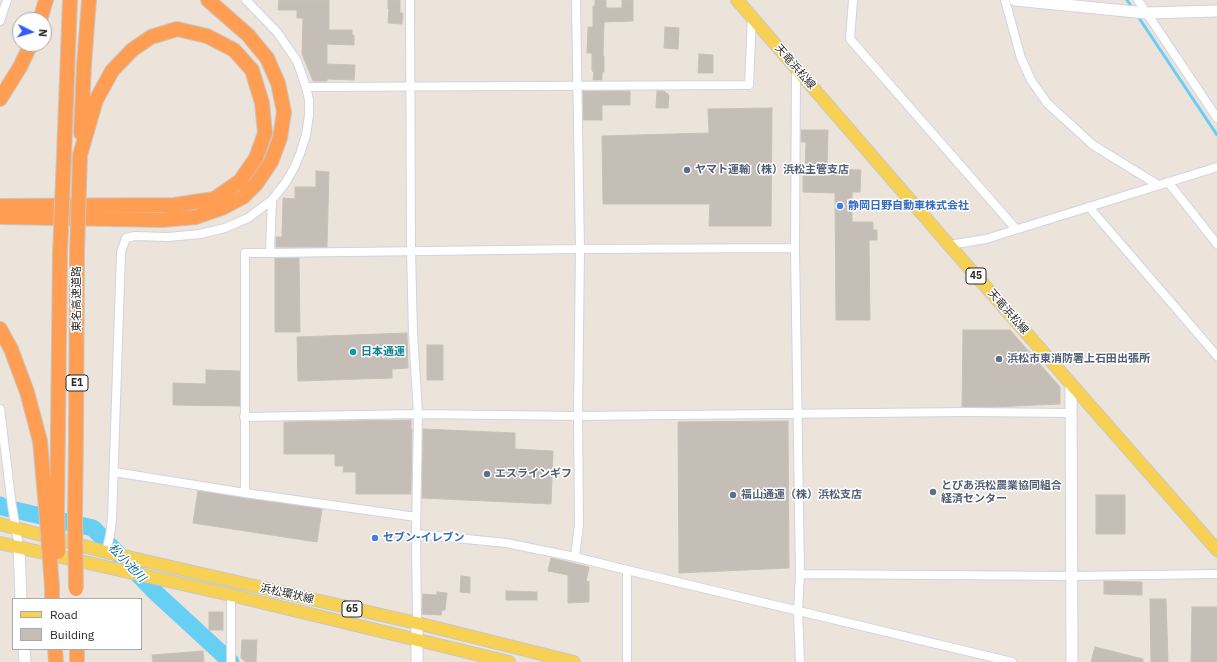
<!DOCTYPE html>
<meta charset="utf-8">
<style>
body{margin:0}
#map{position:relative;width:1217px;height:662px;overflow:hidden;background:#ece4da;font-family:"IBM Plex Sans",sans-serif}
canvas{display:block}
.legend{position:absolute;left:12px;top:598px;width:130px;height:52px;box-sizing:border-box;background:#fff;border:1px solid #a9a9a9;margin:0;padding:5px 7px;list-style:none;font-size:12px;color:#292929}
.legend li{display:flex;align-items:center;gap:8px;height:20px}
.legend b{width:20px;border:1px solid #a9a9a9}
.north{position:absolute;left:12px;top:12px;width:40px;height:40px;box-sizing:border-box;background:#fff;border:1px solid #a9a9a9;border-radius:50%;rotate:95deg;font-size:11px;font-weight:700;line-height:16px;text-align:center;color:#292929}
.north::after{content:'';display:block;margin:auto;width:14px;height:18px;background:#3459ff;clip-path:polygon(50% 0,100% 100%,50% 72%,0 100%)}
</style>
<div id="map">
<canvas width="1217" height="662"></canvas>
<ul class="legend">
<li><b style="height:5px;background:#f7d154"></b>Road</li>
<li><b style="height:11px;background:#c4beb7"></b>Building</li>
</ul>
<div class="north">N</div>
</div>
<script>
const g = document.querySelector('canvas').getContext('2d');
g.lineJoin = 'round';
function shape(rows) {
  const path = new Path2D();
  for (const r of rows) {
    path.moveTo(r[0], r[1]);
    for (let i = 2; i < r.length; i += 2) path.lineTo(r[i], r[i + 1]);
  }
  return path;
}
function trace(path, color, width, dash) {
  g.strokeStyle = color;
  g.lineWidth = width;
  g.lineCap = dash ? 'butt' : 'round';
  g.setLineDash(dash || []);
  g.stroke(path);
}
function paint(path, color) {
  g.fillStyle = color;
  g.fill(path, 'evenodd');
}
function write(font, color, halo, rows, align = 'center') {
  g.font = font + ' "IBM Plex Sans","Noto Sans JP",sans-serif';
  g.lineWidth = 3;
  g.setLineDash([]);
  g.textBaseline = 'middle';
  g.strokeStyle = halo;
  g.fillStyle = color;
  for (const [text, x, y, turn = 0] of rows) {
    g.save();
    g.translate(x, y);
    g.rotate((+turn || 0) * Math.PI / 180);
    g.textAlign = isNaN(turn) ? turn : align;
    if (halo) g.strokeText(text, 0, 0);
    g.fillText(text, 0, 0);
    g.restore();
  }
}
const stream = shape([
 [1127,0,1133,9],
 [1137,15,1217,135]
]);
const river = shape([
 [0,505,2,507,93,528,156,593,231,662]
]);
const building = shape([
 [279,0,329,0,329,30,352,30,352,35,354,35,354,45,327,44,327,64,355,65,354,80,327,79,327,81,313,81,302,54,303,18,297,18,297,10,278,10,279,0],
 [388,0,400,0,400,13,403,13,402,24,388,23,389,9,388,9,388,0],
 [595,0,606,0,606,8,622,8,622,0,633,0,633,21,604,22,603,56,604,56,604,72,602,72,602,80,593,80,594,72,592,71,592,53,587,53,588,27,593,27,593,6,595,6,595,0],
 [665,27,679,28,678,49,664,48,665,27],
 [699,54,713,55,713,73,698,73,699,54],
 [583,91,630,91,630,105,602,105,602,120,583,120,583,91],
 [657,91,664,91,669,95,668,108,656,108,657,91],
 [772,108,771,226,709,226,710,204,603,204,602,136,709,133,708,109,772,108],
 [801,130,828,130,827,169,861,170,860,192,852,192,852,222,873,222,873,230,877,230,877,240,869,240,870,320,836,320,835,193,803,192,803,169,805,169,806,142,801,142,801,130],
 [316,171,329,172,327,247,276,247,276,237,282,237,283,198,295,199,295,187,316,187,316,171],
 [275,258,299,258,300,332,275,332,275,258],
 [963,330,1010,330,1060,387,1060,404,992,407,962,407,963,330],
 [407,333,408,368,392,369,392,378,298,381,297,337,407,333],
 [427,345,443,345,443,380,427,380,427,345],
 [206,370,240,371,240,406,173,405,173,383,206,384,206,370],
 [411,420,411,429,412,429,411,494,356,494,356,472,343,472,344,466,335,466,335,454,284,454,284,422,411,420],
 [788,421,789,568,679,573,678,422,788,421],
 [423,429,515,433,515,449,553,451,551,504,422,498,423,429],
 [198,491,322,509,317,542,193,523,198,491],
 [1096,495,1125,495,1125,534,1096,534,1096,495],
 [551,558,589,567,586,582,589,581,589,602,568,603,568,575,548,571,551,558],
 [461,576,470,577,470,593,460,592,461,576],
 [1104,581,1142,582,1142,595,1104,594,1104,581],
 [506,591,537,592,537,600,506,600,506,591],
 [437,592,447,593,445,610,442,610,441,615,422,614,423,594,437,595,437,592],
 [1150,599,1166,599,1168,662,1151,662,1150,599],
 [1192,607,1217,607,1217,662,1191,662,1192,607],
 [209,612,223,612,223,630,209,630,209,612],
 [242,640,257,640,256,662,246,662,241,658,242,640],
 [1095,647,1143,659,1143,662,1091,662,1095,647],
 [203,651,204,662,153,662,152,655,203,651]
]);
const street = shape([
 [410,0,411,250,413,334,418,414,416,534],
 [853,0,850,39,1016,229],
 [1005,0,1021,58,1031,80,1047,103,1093,145,1158,185],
 [1138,0,1217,118],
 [0,21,7,0],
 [796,68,795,248,800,574,798,611,800,662],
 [306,87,749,85,752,17],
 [1168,182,1217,244],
 [272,200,270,253,580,249,795,248],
 [1089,207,1217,356],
 [949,245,986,239,1217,167],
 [0,409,12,506,19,547],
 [244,417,418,414,578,416,966,412,1071,413],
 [114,472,245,493,416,517],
 [245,493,245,253,270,253],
 [106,552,110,535,112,519,121,252,126,238,134,236,168,237,200,234,225,228,248,218,272,200,286,182,294,168,300,154,306,135,309,115,309,100,306,87,297,61,277,32,246,0],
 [575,557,579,525,578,416,580,249,576,0],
 [627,570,627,662],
 [800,574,1072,576,1217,574],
 [417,624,416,534,506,543,575,557,627,570,1012,662],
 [231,662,231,595]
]);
const secondary = shape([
 [1015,0,1146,13,1217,11],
 [1071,384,1072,662],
 [19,547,21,599],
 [24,649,25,662],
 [417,662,417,624]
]);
const primary = shape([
 [737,0,949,245,1217,550],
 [0,524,106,552,425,625,574,662],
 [0,543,231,595,509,662]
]);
const highway = shape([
 [40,20,46,0],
 [0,99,20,67,31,44],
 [81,133,84,65,89,0],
 [64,155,70,0],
 [0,206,174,205,214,199,240,181,256,158,265,133,262,103,252,70,234,50,207,36,177,29,151,37,132,50,112,71,96,100,80,155],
 [0,217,162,220,196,217,222,208,243,197,256,184,271,162,280,138,284,112,278,83,267,58,248,35,208,0],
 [0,329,11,349,27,392,40,441,46,508],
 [57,511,60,253],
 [75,515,76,439,77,252],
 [52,587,52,599],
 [55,649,56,662],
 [77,649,77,662]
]);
const highwayBridge = shape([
 [77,252,80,155],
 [60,253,64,155],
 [46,508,52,587],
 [57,511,58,552],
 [75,515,76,589]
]);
const markers = [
 [687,170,4,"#5c6f8a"],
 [840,206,4,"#3f7fe0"],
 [353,352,4,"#0f9aa8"],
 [999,359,4,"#5c6f8a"],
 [487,474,4,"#5c6f8a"],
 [933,492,4,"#5c6f8a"],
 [733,495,4,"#5c6f8a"],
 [375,538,4,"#3f7fe0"]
];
const shields = [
 [976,276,20],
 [77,383,22],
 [352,609,20]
];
const shieldNames = [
 ["45",976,276],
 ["E1",77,383],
 ["65",352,609]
];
const streetNames = [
 ["天竜浜松線",795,67,49],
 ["東名高速道路",77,299,-90],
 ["天竜浜松線",1008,312,49],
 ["浜松環状線",287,594,13]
];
const serviceNames = [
 ["ヤマト運輸（株）浜松主管支店",695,170],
 ["浜松市東消防署上石田出張所",1007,359],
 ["エスラインギフ",495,474],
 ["とぴあ浜松農業協同組合",941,486],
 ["経済センター",941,499],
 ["福山通運（株）浜松支店",741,495]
];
const shopNames = [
 ["静岡日野自動車株式会社",848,206],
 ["セブン-イレブン",383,538]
];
const cultureNames = [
 ["日本通運",361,352]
];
const waterNames = [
 ["松小池川",127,563,46]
];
trace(stream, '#67cef4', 3);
trace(river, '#67cef4', 17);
paint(building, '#c4beb7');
trace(building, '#c7c1b4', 1);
trace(street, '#cfd3e3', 10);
trace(secondary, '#cfd3e3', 13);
trace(primary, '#c7c7c7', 14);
trace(highway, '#c7c7c7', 16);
trace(street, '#fff', 8);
trace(secondary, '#fff', 11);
trace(primary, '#f7d154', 12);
trace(highway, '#ff9e52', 14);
trace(highwayBridge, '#c7c7c7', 16, []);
trace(highwayBridge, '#ff9e52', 14);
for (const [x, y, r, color] of markers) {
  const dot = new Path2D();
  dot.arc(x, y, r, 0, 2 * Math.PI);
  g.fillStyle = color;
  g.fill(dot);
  trace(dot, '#fff', 1.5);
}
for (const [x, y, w] of shields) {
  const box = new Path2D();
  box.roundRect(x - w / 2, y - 8, w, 16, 3);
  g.fillStyle = '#fff';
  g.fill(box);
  trace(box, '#292929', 1);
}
write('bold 10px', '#292929', null, shieldNames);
write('11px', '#292929', '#fff', streetNames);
write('bold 11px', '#4e5e75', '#fff', serviceNames, 'left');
write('bold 11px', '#366cbe', '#fff', shopNames, 'left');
write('bold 11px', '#0d838f', '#fff', cultureNames, 'left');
write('italic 12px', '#076a9f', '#fff', waterNames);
</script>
